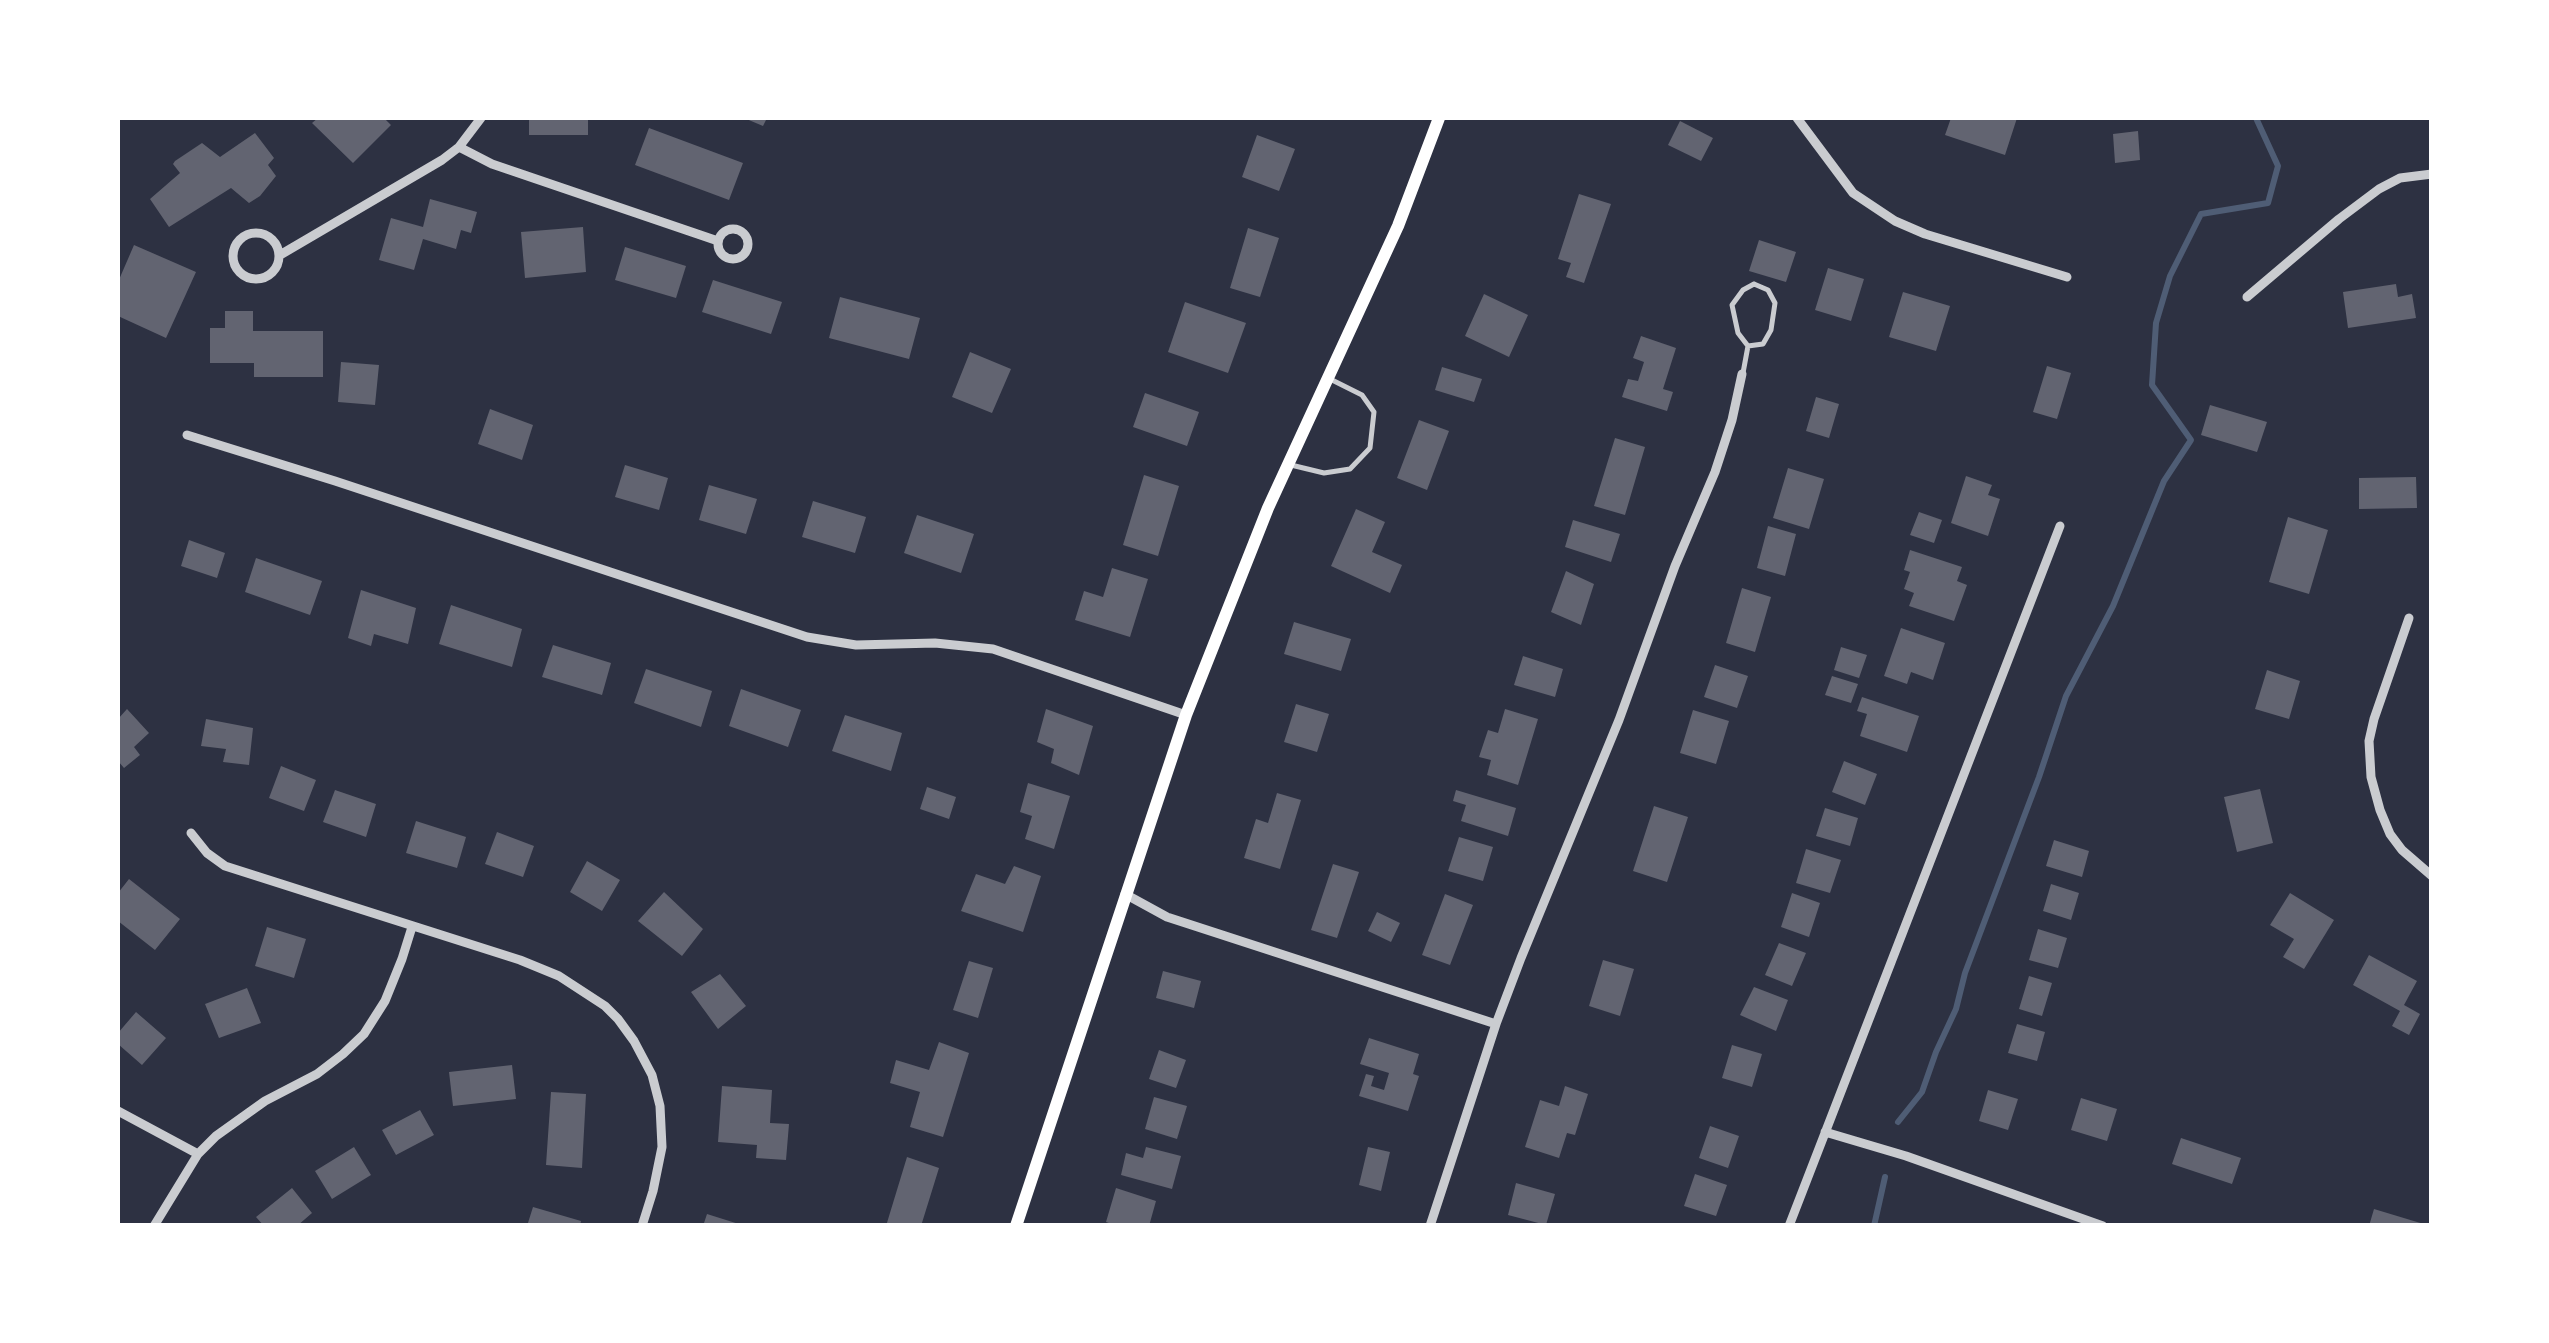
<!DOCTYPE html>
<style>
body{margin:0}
#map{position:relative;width:2549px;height:1343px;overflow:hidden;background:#2d3142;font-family:"PT Sans",sans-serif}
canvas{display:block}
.frame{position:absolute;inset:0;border:120px solid #fff;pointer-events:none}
</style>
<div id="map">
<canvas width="2549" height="1343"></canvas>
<div class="frame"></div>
</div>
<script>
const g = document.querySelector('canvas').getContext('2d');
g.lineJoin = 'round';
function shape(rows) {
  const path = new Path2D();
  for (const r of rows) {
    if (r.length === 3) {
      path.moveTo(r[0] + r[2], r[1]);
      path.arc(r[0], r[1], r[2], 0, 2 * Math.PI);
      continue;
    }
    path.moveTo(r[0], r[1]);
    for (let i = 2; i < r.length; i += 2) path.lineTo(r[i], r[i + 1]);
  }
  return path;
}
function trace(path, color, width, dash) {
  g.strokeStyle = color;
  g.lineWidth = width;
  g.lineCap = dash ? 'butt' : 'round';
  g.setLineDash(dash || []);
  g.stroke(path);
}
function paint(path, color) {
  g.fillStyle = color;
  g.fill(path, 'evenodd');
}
const stream = shape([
 [1898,1122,1922,1092,1936,1052,1956,1009,1965,973,2039,777,2066,696,2113,606,2164,481,2191,440,2152,385,2156,323,2170,276,2201,214,2268,203,2278,166,2256,118],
 [1874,1226,1885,1177]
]);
const building = shape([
 [318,118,384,118,391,125,353,163,312,123],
 [529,118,588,118,588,135,529,135],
 [744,118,767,118,763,126],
 [1951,118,2017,118,2005,155,1945,135],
 [1680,121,1713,138,1701,161,1668,145],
 [649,128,743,163,729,200,635,165],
 [2138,131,2140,160,2115,163,2113,134],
 [255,133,274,158,268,165,276,176,260,196,249,203,231,188,169,227,150,199,180,173,173,164,175,161,202,143,220,157],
 [1257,135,1295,149,1279,191,1242,177],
 [1579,194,1611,204,1584,283,1566,277,1571,263,1558,259],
 [430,199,477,212,471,233,461,230,456,249,423,239,414,270,379,260,391,218,423,227],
 [583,227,586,272,525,278,521,232],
 [1248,228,1279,238,1260,297,1230,288],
 [1759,240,1796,252,1786,282,1749,271],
 [134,245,196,272,166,338,118,316,118,282],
 [625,247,686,266,676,298,615,280],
 [1828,268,1864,279,1851,321,1815,310],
 [713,280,782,302,771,334,702,312],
 [2396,284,2398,297,2412,294,2416,318,2348,328,2343,292],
 [1903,292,1950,306,1936,351,1889,337],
 [1484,294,1528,315,1509,357,1465,336],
 [840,297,920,318,909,359,829,338],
 [1185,302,1246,323,1228,373,1168,352],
 [225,311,253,311,253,331,323,331,323,377,254,377,254,363,210,363,210,328,225,328],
 [1641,336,1676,348,1663,389,1673,392,1667,411,1622,397,1628,379,1638,381,1644,362,1633,358],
 [970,352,1011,369,992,413,952,397],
 [341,362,379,365,375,405,338,402],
 [2047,366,2071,373,2057,419,2033,412],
 [1442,367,1482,379,1474,402,1435,390],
 [1145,393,1199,412,1187,446,1133,427],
 [1816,397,1839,404,1829,438,1806,431],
 [2210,405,2267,422,2257,452,2201,435],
 [490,409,533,425,522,460,478,444],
 [1419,420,1449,431,1427,490,1397,478],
 [1615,438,1645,447,1625,515,1594,506],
 [625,465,668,478,659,510,615,497],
 [1788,468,1824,479,1809,529,1773,518],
 [1144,475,1179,486,1158,556,1123,545],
 [1966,476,1992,485,1988,495,2000,499,1988,536,1951,523],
 [2416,477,2417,508,2359,509,2359,478],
 [709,485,757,499,746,534,699,520],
 [813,501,866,517,855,553,802,537],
 [1356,509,1385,522,1372,552,1402,565,1390,593,1331,566],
 [1919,512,1942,520,1934,543,1910,535],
 [917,515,974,534,961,573,904,553],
 [2288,517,2328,530,2309,594,2269,582],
 [1573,520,1620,534,1611,562,1565,547],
 [1768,526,1796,534,1785,576,1757,568],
 [189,540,225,553,217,578,181,566],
 [1910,550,1962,567,1957,581,1967,585,1954,621,1909,606,1914,593,1904,589,1910,572,1904,570],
 [256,558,322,581,310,615,245,592],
 [1112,568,1148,579,1130,637,1075,620,1084,591,1103,597],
 [1566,571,1594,584,1581,625,1551,612],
 [1742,588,1771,597,1755,652,1726,643],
 [361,590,416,608,408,644,374,634,371,646,348,638],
 [451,605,522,629,512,667,439,644],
 [1294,622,1351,639,1341,671,1284,654],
 [1901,628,1945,643,1933,680,1911,672,1907,684,1884,676],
 [553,645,611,663,602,695,542,677],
 [1841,647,1867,655,1859,678,1834,670],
 [1523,656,1563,669,1555,697,1514,685],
 [1715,665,1748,676,1737,708,1704,697],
 [646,669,712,691,701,727,634,703],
 [2267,670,2300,681,2289,719,2255,709],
 [1832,676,1858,684,1851,703,1825,695],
 [741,689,801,710,788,747,729,726],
 [1862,697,1919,716,1907,752,1860,736,1867,714,1857,711],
 [1296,704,1329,714,1317,752,1284,742],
 [127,709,149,733,134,747,140,755,124,768,118,761,118,719],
 [1046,709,1093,726,1079,775,1051,763,1054,749,1037,742],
 [1505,709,1538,719,1518,785,1487,775,1491,760,1479,757,1488,730,1498,733],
 [1693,710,1729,721,1716,764,1680,753],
 [845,715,902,733,891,771,832,751],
 [206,719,253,728,249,765,223,762,226,749,201,746],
 [1844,761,1877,774,1865,805,1832,792],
 [281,766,316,780,304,811,269,798],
 [1028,783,1070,796,1054,849,1025,839,1032,816,1020,812],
 [927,787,956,797,949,819,920,809],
 [2260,789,2273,843,2237,852,2224,797],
 [335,790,376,804,366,837,323,822],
 [1456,790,1516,808,1508,836,1461,821,1466,805,1453,801],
 [1277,793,1301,800,1280,869,1244,858,1256,819,1268,823],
 [1654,806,1688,817,1667,882,1633,871],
 [1825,808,1858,818,1850,846,1816,836],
 [416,821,466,837,457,868,406,853],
 [497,832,534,846,523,877,485,864],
 [1459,837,1493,847,1483,881,1448,871],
 [2054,840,2089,851,2082,877,2046,866],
 [1806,849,1841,860,1830,893,1796,883],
 [587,861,620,880,602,911,570,892],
 [1333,864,1359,872,1337,938,1311,930],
 [1014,866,1041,876,1023,932,961,911,976,874,1005,884],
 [129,879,180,919,155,950,118,921,118,893],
 [2051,884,2079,893,2071,920,2043,911],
 [664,892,703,929,682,956,638,921],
 [1792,893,1820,903,1809,937,1781,927],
 [2290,893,2334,920,2304,969,2283,957,2294,939,2270,925],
 [1445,894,1473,905,1450,965,1422,955],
 [1377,912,1400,923,1391,942,1368,931],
 [267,927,306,939,294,978,255,966],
 [2038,929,2067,938,2058,968,2029,960],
 [1779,943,1806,953,1792,986,1765,975],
 [2369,955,2417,981,2404,1005,2420,1014,2409,1035,2392,1026,2400,1011,2353,985],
 [1603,960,1634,969,1620,1016,1589,1006],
 [969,961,993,968,978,1018,953,1010],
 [1163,971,1201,981,1194,1008,1156,998],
 [720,974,746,1006,718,1029,691,992],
 [2029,976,2052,983,2042,1016,2019,1009],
 [1754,987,1788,1000,1776,1031,1740,1015],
 [247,988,261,1023,219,1038,205,1004],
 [136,1012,166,1038,142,1065,118,1044,118,1033],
 [2017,1024,2045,1032,2037,1061,2008,1053],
 [1369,1038,1419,1054,1413,1074,1419,1076,1408,1111,1359,1096,1366,1074,1374,1076,1371,1086,1384,1090,1389,1073,1360,1064],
 [939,1042,969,1053,943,1137,910,1127,920,1092,890,1083,896,1060,929,1070],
 [1732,1045,1762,1054,1752,1087,1722,1078],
 [1159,1050,1186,1060,1176,1088,1149,1079],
 [512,1065,516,1099,453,1106,449,1072],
 [722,1086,772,1090,770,1123,789,1124,786,1160,756,1158,757,1145,718,1142],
 [1565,1086,1588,1094,1575,1135,1567,1133,1559,1158,1525,1147,1540,1100,1559,1106],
 [1988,1090,2018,1099,2008,1130,1979,1121],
 [551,1092,586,1094,582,1168,546,1165],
 [1154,1097,1187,1106,1177,1139,1145,1129],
 [2081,1098,2117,1109,2107,1141,2071,1130],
 [420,1110,434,1135,396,1155,382,1130],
 [1710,1126,1739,1136,1728,1168,1699,1158],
 [2181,1138,2241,1158,2232,1184,2172,1164],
 [354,1147,371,1175,332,1199,315,1171],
 [1146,1147,1181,1156,1172,1189,1121,1175,1126,1153,1143,1158],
 [1368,1147,1390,1152,1381,1191,1359,1185],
 [907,1157,939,1168,921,1226,886,1226],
 [1695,1174,1727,1185,1716,1216,1684,1206],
 [1516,1183,1555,1194,1546,1225,1508,1215],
 [292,1188,312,1213,297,1226,264,1226,256,1217],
 [1116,1188,1156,1201,1149,1226,1117,1226,1106,1222],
 [533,1207,581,1221,580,1226,527,1226],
 [2374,1209,2427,1225,2427,1226,2369,1226],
 [707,1214,742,1225,742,1226,703,1226]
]);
const service = shape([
 [1754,284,1768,290,1775,303,1771,330,1763,344,1748,346,1738,333,1732,305,1743,290,1754,284],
 [1743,373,1748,346],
 [1291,465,1324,473,1350,469,1370,448,1374,412,1362,395,1328,378]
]);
const minor = shape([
 [1797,118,1853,193,1895,221,1925,234,2067,277],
 [459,147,492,164,718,241],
 [733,244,15],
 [256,256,23],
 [280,255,442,160,459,147,481,118],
 [2247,297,2339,219,2379,189,2400,178,2432,174],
 [187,435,335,481,807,637,856,645,935,643,993,649,1186,715],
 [2409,618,2374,719,2369,741,2371,777,2380,810,2390,834,2402,850,2432,876],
 [191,833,207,853,225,866,520,960,559,976,605,1006,618,1019,634,1041,652,1075,660,1106,662,1147,653,1191,642,1226],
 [1125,894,1167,917,1496,1024],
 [118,1111,198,1154],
 [1825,1132,1906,1156,2103,1226],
 [154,1226,198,1154,216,1136,265,1101,317,1074,343,1054,364,1034,385,1001,402,959,412,927],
 [1430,1226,1496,1024,1521,958,1619,720,1675,566,1715,472,1732,420,1742,374],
 [1789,1226,2060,526]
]);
const secondary = shape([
 [1016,1226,1186,715,1268,508,1398,226,1439,118]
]);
trace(stream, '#4f5d75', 6);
paint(building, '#626471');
trace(service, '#caccd0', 5);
trace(minor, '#caccd0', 9);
trace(secondary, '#fff', 12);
</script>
